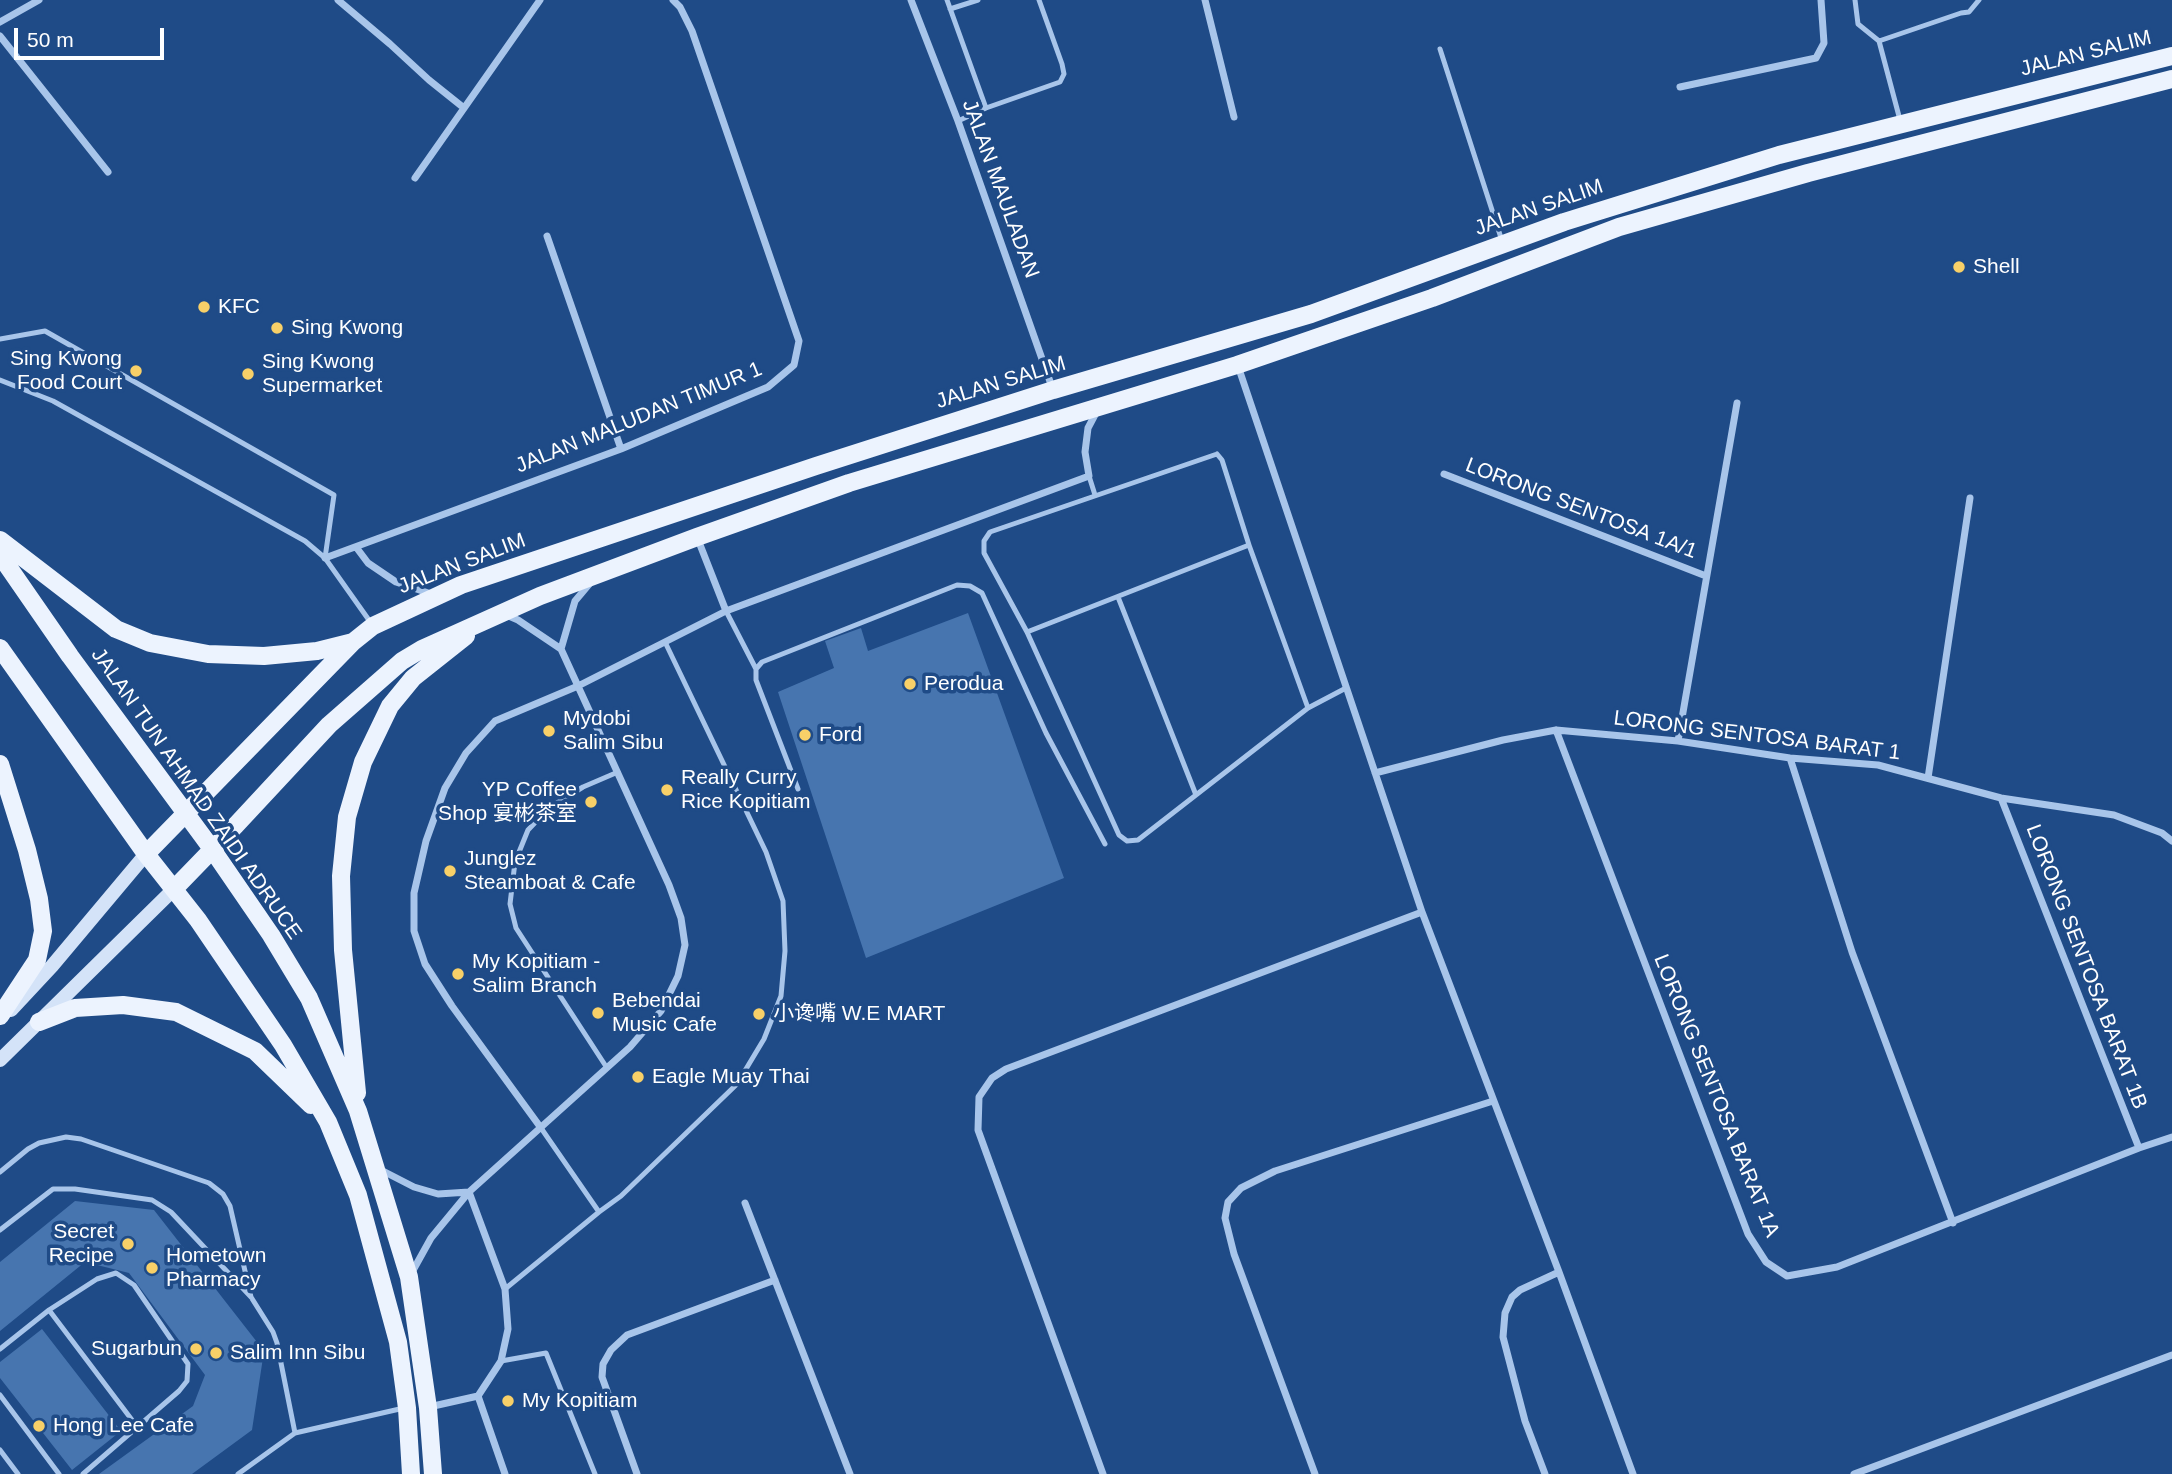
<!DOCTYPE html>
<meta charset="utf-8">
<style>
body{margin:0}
#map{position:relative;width:2172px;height:1474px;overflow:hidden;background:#1f4b87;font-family:Helvetica,sans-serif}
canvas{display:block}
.scale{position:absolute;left:14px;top:28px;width:150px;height:32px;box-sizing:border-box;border:4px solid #fff;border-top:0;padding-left:9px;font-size:21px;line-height:24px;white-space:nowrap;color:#fff;-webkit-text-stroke:5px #1f4b87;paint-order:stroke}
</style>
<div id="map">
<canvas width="2172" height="1474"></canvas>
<div class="scale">50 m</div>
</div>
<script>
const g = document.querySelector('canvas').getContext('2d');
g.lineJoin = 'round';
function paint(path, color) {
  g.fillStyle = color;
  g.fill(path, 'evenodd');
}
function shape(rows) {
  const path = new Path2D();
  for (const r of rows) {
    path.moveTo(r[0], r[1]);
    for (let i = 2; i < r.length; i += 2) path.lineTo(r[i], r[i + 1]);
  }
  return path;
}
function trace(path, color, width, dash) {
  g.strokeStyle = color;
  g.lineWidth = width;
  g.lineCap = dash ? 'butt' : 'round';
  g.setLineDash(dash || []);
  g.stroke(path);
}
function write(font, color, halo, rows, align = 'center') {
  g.font = font + ' Helvetica,"Noto Sans SC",sans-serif';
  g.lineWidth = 7;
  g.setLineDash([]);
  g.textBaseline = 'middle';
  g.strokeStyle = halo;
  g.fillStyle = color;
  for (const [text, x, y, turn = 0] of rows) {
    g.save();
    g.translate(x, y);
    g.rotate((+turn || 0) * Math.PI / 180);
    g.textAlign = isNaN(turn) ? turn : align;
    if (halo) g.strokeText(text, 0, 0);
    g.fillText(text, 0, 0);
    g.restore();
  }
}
const building = shape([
 [968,613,1064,878,866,958,778,692,834,668,825,641,861,628,868,651],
 [75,1201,154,1210,264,1351,252,1430,192,1474,99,1474,193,1406,205,1375,129,1273,85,1262,0,1331,0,1262],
 [42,1329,121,1431,72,1470,0,1378,0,1362]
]);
const lane = shape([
 [947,0,986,108],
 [1855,0,1858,24,1879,41,1900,120],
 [950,9,978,0],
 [1879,41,1961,13,1969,12,1979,0],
 [1440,49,1502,241],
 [958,121,986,108,1060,82,1064,74,1062,64,1039,0],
 [0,339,45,331,334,495,325,558],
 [0,380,53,401,305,541,325,558,371,623],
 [1217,454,1222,460,1249,545,1308,708,1138,840,1127,841,1119,835,1027,632,984,553,984,541,990,532,1217,454],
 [1089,476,1095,495],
 [1118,597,1196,795],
 [726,611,756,669],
 [1027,632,1249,545],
 [1308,708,1346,688],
 [798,789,756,680,756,669,762,662,957,585,970,586,982,593,1046,733,1105,844],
 [607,1068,516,928,510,904,515,862,528,830,549,808,583,787,618,772],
 [541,1128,599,1212,621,1196,737,1084,764,1039,781,996,785,951,783,901,766,852,665,642],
 [0,1172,28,1149,39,1143,66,1137,81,1139,209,1183,223,1194,230,1206,251,1297],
 [0,1230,53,1189,75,1189,152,1200,171,1212,251,1297,273,1332,277,1343,295,1433],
 [505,1289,599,1212],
 [49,1310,138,1428],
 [0,1349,49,1310,97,1279,116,1273,134,1285,188,1364,187,1381,179,1391,83,1474],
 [501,1361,546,1353,595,1474],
 [0,1395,59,1474],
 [0,1450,18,1474],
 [238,1474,295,1433,404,1408]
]);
const street = shape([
 [338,0,390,44,429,80,464,108],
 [911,0,958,121,1053,390],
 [1205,0,1234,117],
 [0,22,39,0],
 [0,36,108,172],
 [1680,87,1816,58,1824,43,1821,0],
 [415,178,540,0],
 [547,236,621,449],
 [1238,366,1422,912,1559,1272,1633,1474],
 [1444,474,1706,576],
 [697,537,726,611],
 [356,547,368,563,396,582,434,595],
 [325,558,621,449,768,387,794,365,799,341,692,31,680,7,673,0],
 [561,649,575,601,591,582],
 [1556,730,1748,1234,1766,1262,1787,1276,1837,1267,2139,1148,2172,1137],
 [1678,741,1737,403],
 [1790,758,1852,952,1953,1223],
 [1375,773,1503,740,1556,730,1678,741,1790,758,1878,765,2001,798,2114,815,2162,833,2172,841],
 [1928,778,1970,498],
 [2001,798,2139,1148],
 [541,1128,452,1006,425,964,414,931,414,893,426,841,445,788,466,753,495,721,578,686,726,611,1089,476,1085,452,1088,428,1097,411],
 [377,1168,414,1187,438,1194,469,1192],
 [469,1192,505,1289,508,1329,501,1361,478,1396],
 [745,1203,850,1474],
 [411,1274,431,1238,469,1192,630,1047,661,1011,678,976,685,945,681,918,669,885,561,649,518,620,504,614],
 [429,1407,478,1396,505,1474],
 [637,1474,602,1377,603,1364,611,1350,627,1335,775,1280],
 [1103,1474,978,1130,979,1097,992,1078,1006,1069,1422,912],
 [1315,1474,1234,1254,1225,1218,1228,1202,1241,1188,1275,1171,1493,1101],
 [1545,1474,1525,1421,1503,1337,1505,1313,1512,1297,1520,1290,1559,1272],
 [1854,1474,2172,1355]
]);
const secondary = shape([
 [11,1010,52,966,146,854],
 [0,1060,174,889]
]);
const primary = shape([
 [0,540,116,629,150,643,208,654,264,656,317,651,353,642],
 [0,555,70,656,212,849,271,935,309,998,358,1111,409,1277,428,1408,433,1474],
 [0,648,146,854,198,920,283,1045,328,1122,358,1195,398,1342,407,1408,411,1474],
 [0,764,27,850,39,899,43,931,37,960,0,1016],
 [146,854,353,642,373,626,461,585,816,466,1053,390,1311,314,1564,222,1779,155,2172,56],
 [174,889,236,825,329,725,402,661,422,649,540,596,697,537,849,483,1237,365,1432,298,1619,227,1808,173,2172,79],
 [39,1022,75,1008,123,1005,176,1012,255,1051,311,1105],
 [357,1093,343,950,341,876,347,817,363,762,390,706,413,678,466,636]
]);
const markers = [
 [1959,267,7,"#f8d068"],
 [204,307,7,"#f8d068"],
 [277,328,7,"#f8d068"],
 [136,371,7,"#f8d068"],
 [248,374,7,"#f8d068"],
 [910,684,7,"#f8d068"],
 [549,731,7,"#f8d068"],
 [805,735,7,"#f8d068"],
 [667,790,7,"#f8d068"],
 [591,802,7,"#f8d068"],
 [450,871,7,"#f8d068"],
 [458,974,7,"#f8d068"],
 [598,1013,7,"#f8d068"],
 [759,1014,7,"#f8d068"],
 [638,1077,7,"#f8d068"],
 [128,1244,7,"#f8d068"],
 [152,1268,7,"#f8d068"],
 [196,1349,7,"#f8d068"],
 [216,1353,7,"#f8d068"],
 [508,1401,7,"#f8d068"],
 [39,1426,7,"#f8d068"]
];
const streetNames = [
 ["JALAN SALIM",2086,54,-14],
 ["JALAN MAULADAN",1000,189,70],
 ["JALAN SALIM",1539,208,-19],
 ["JALAN SALIM",1001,383,-17],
 ["JALAN MALUDAN TIMUR 1",639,418,-22],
 ["LORONG SENTOSA 1A/1",1581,509,21],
 ["JALAN SALIM",462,564,-21],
 ["LORONG SENTOSA BARAT 1",1757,736,7],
 ["JALAN TUN AHMAD ZAIDI ADRUCE",196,794,55],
 ["LORONG SENTOSA BARAT 1B",2086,967,69],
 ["LORONG SENTOSA BARAT 1A",1716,1096,68]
];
const poiNames = [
 ["Shell",1973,267],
 ["KFC",218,307],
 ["Sing Kwong",291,328],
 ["Sing Kwong",122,359,"right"],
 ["Food Court",122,383,"right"],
 ["Sing Kwong",262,362],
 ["Supermarket",262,386],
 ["Perodua",924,684],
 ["Mydobi",563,719],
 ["Salim Sibu",563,743],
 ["Ford",819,735],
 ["Really Curry",681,778],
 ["Rice Kopitiam",681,802],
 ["YP Coffee",577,790,"right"],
 ["Shop 宴彬茶室",577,814,"right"],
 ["Junglez",464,859],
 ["Steamboat & Cafe",464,883],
 ["My Kopitiam -",472,962],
 ["Salim Branch",472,986],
 ["Bebendai",612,1001],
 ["Music Cafe",612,1025],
 ["小谗嘴 W.E MART",773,1014],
 ["Eagle Muay Thai",652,1077],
 ["Secret",114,1232,"right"],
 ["Recipe",114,1256,"right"],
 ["Hometown",166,1256],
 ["Pharmacy",166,1280],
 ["Sugarbun",182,1349,"right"],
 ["Salim Inn Sibu",230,1353],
 ["My Kopitiam",522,1401],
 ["Hong Lee Cafe",53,1426]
];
paint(building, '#4775af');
trace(lane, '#a8c5ea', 5);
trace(street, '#a8c5ea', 7);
trace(secondary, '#d4e3f8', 14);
trace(primary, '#ecf3fe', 18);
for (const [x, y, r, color] of markers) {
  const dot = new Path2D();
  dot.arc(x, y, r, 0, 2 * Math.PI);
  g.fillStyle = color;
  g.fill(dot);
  trace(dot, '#1f4b87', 2.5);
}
write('21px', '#fff', '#1f4b87', streetNames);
write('21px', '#fff', '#1f4b87', poiNames, 'left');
</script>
